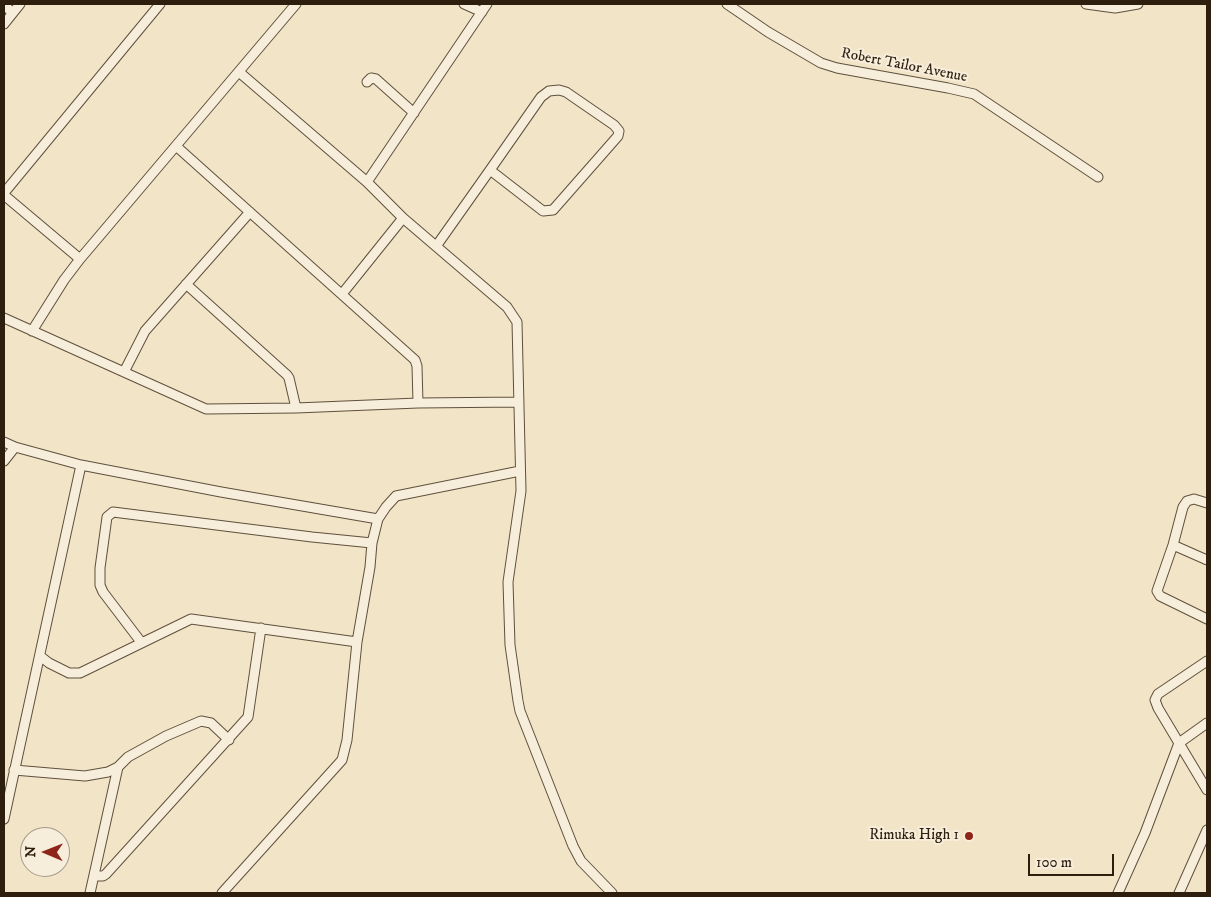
<!DOCTYPE html>
<style>
body{margin:0}
#map{position:relative;width:1211px;height:897px;overflow:hidden;background:#f2e4c7;font-family:"IM FELL DW Pica",serif}
canvas{display:block}
.frame{position:absolute;inset:0;border:5px solid #2e1e0d;pointer-events:none}
.north{position:absolute;left:20px;top:827px;width:50px;height:50px;box-sizing:border-box;background:#f7eddb;border:1px solid #a79a89;border-radius:50%;rotate:271deg;font-size:14px;font-weight:700;line-height:20px;text-align:center;color:#2e1e0d}
.north::after{content:'';display:block;margin:auto;width:18px;height:22px;background:#8f2418;clip-path:polygon(50% 0,100% 100%,50% 72%,0 100%)}
.scale{position:absolute;left:1028px;top:854px;width:86px;height:22px;box-sizing:border-box;border:2px solid #2e1e0d;border-top:0;padding-left:6px;font-size:15px;line-height:18px;white-space:nowrap;color:#2e1e0d;-webkit-text-stroke:4px #f7eddb;paint-order:stroke}
</style>
<div id="map">
<canvas width="1211" height="897"></canvas>
<div class="frame"></div>
<div class="north">N</div>
<div class="scale">100 m</div>
</div>
<script>
const g = document.querySelector('canvas').getContext('2d');
g.lineJoin = 'round';
function shape(rows) {
  const path = new Path2D();
  for (const r of rows) {
    path.moveTo(r[0], r[1]);
    for (let i = 2; i < r.length; i += 2) path.lineTo(r[i], r[i + 1]);
  }
  return path;
}
function trace(path, color, width, dash) {
  g.strokeStyle = color;
  g.lineWidth = width;
  g.lineCap = dash ? 'butt' : 'round';
  g.setLineDash(dash || []);
  g.stroke(path);
}
function write(font, color, halo, rows, align = 'center') {
  g.font = font + ' "IM FELL DW Pica",serif';
  g.lineWidth = 4;
  g.setLineDash([]);
  g.textBaseline = 'middle';
  g.strokeStyle = halo;
  g.fillStyle = color;
  for (const [text, x, y, turn = 0] of rows) {
    g.save();
    g.translate(x, y);
    g.rotate((+turn || 0) * Math.PI / 180);
    g.textAlign = isNaN(turn) ? turn : align;
    if (halo) g.strokeText(text, 0, 0);
    g.fillText(text, 0, 0);
    g.restore();
  }
}
const minor = shape([
 [4,4,12,13],
 [464,4,482,12],
 [727,4,768,32,821,63,837,68,948,88,974,94,1098,177],
 [1086,4,1115,8,1138,4],
 [4,24,20,4],
 [239,72,367,182,403,218,507,307,517,322,521,491,508,582,510,645,518,701,520,711,573,846,581,861,612,893],
 [367,82,371,78,376,79,414,113],
 [176,146,415,360,417,366,418,403],
 [367,182,487,4],
 [4,193,160,4],
 [4,195,80,259],
 [437,245,490,170,541,97,549,91,559,90,566,92,614,125,619,131,618,136,553,210,543,211,490,170],
 [186,284,287,375,289,378,296,408],
 [342,294,403,218],
 [4,318,206,409,296,408,418,403,519,402],
 [32,331,64,280,80,259,296,4],
 [124,372,145,331,250,212],
 [4,442,15,447,81,465,221,492,378,519],
 [4,461,15,447],
 [1207,503,1194,499,1187,501,1183,507,1173,545,1157,591,1160,596,1207,619],
 [1173,545,1207,560],
 [141,642,103,592,100,585,100,568,107,517,113,512,312,537,372,543],
 [40,656,49,663,69,673,80,673,191,619,357,642],
 [1207,661,1158,694,1155,700,1158,708,1207,790],
 [14,770,85,776,108,772,118,767],
 [4,819,81,465],
 [94,876,103,876,106,874,248,717,261,628],
 [90,893,118,767,128,757,166,736,201,721,211,723,229,740],
 [222,893,342,760,347,740,357,642,370,567,372,543,378,519,386,507,396,496,520,471],
 [1118,893,1145,833,1179,743,1207,723],
 [1179,893,1207,830]
]);
const markers = [
 [969,836,5,"#8f2418"]
];
const streetNames = [
 ["Robert Tailor Avenue",904,66,11]
];
const poiNames = [
 ["Rimuka High 1",959,836]
];
trace(minor, '#5f503c', 11);
trace(minor, '#f7eddb', 9);
for (const [x, y, r, color] of markers) {
  const dot = new Path2D();
  dot.arc(x, y, r, 0, 2 * Math.PI);
  g.fillStyle = color;
  g.fill(dot);
  trace(dot, '#f7eddb', 2);
}
write('15px', '#2e1e0d', '#f7eddb', streetNames);
write('15px', '#2e1e0d', '#f7eddb', poiNames, 'right');
</script>
